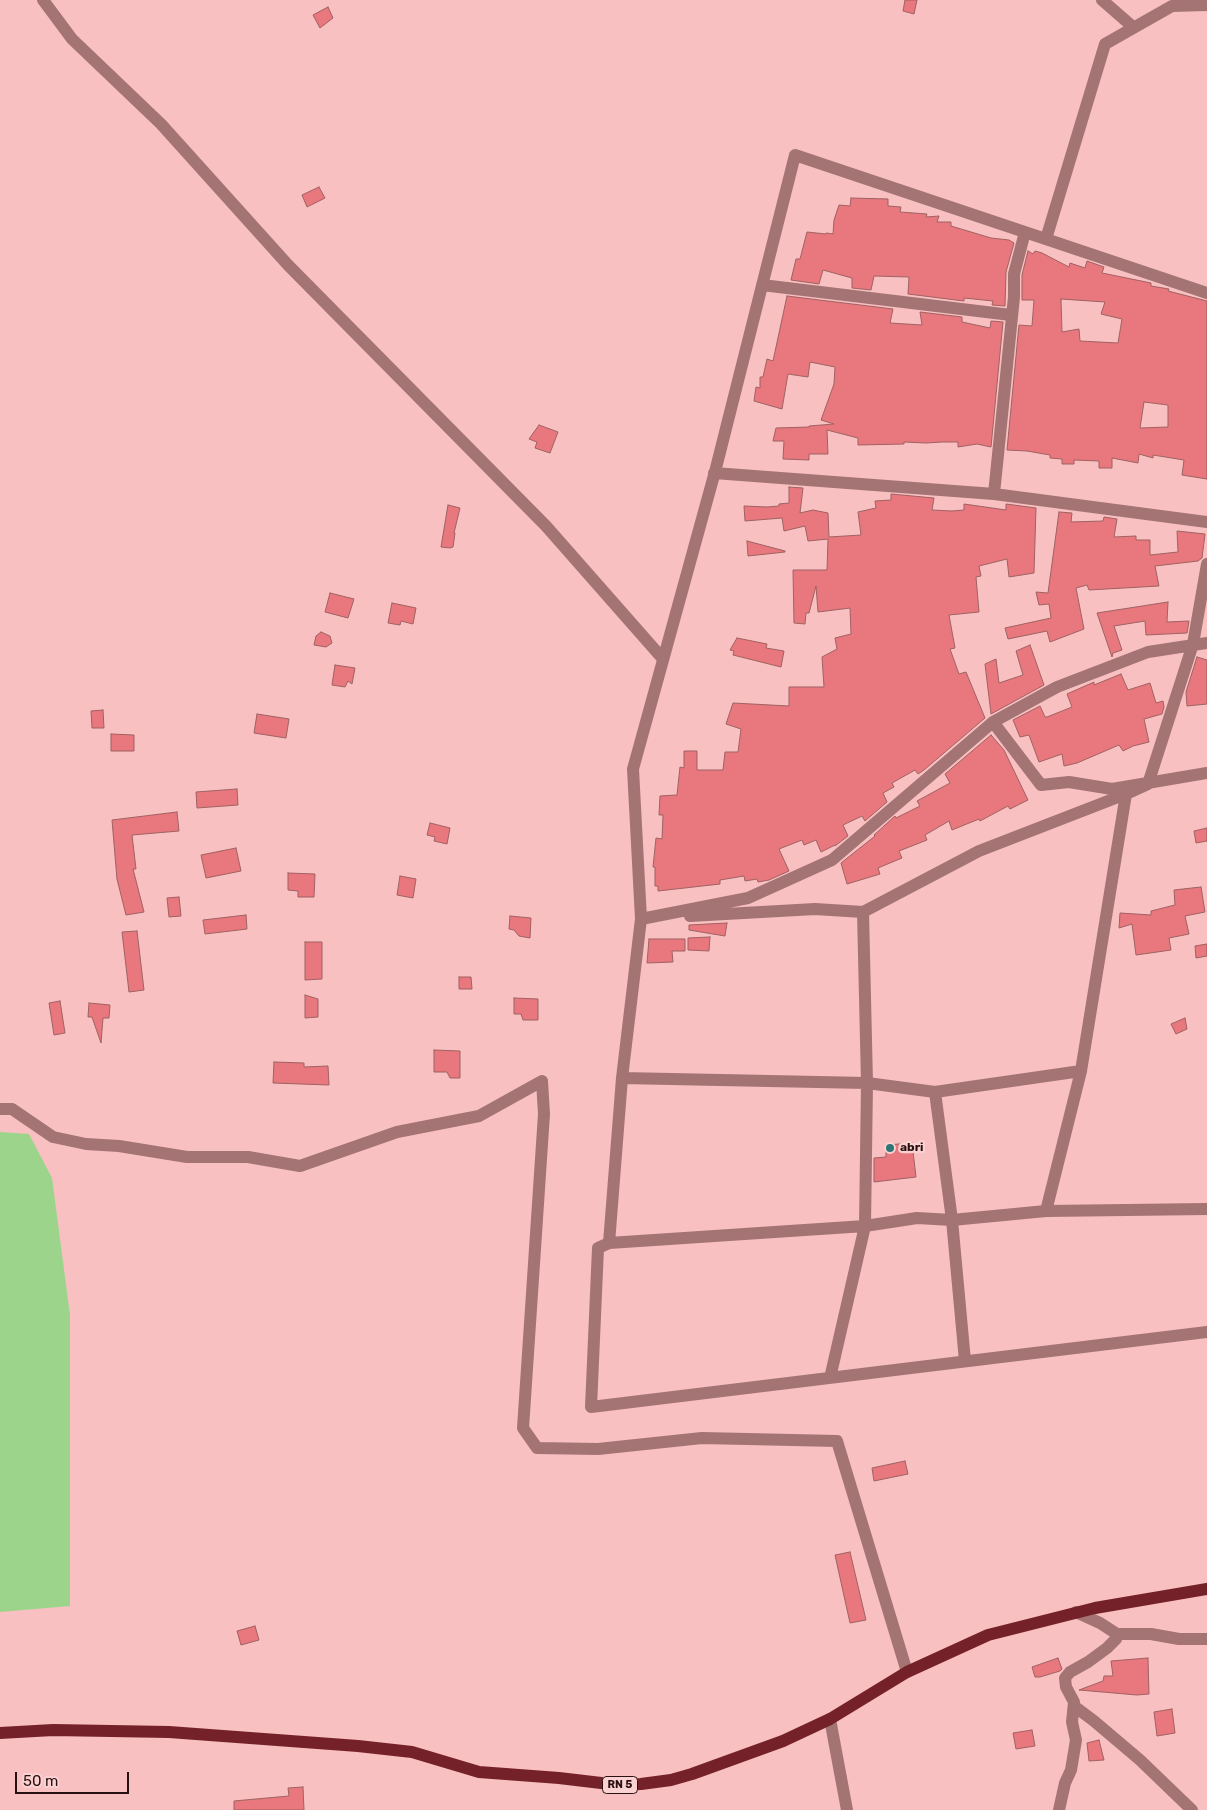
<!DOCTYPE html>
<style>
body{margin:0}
#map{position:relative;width:1207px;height:1810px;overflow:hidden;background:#f8c0c0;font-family:Rubik,sans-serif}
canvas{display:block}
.scale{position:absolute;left:15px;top:1772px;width:114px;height:22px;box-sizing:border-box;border:2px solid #281011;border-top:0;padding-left:6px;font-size:15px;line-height:18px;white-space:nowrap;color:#281011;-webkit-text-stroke:4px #fcd1d1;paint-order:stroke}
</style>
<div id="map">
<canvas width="1207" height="1810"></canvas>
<div class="scale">50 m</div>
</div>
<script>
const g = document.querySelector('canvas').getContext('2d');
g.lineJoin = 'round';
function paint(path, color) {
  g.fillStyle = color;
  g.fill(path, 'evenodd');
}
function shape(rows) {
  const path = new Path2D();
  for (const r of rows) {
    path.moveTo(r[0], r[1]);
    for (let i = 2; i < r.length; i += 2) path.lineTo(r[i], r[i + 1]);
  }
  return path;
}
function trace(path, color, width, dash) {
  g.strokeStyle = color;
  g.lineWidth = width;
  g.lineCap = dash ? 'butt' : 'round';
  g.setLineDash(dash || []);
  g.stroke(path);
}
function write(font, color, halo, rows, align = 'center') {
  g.font = font + ' Rubik,sans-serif';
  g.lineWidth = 4.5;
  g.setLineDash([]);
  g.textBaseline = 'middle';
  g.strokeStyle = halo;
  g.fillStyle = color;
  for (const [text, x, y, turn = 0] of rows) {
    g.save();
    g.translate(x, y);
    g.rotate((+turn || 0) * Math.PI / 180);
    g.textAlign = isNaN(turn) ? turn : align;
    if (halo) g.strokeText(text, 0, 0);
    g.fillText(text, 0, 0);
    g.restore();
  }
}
const green = shape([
 [0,1132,29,1134,52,1178,70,1315,70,1606,0,1612]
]);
const building = shape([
 [905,0,917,0,914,14,903,11,905,0],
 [328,7,333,18,320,28,313,15,328,7],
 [319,187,325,198,307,207,302,195,319,187],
 [851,198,888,199,888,206,901,207,900,212,927,214,926,217,939,216,937,222,951,222,951,226,991,238,1009,240,1014,243,1006,272,1005,306,992,305,993,301,964,298,964,301,908,294,909,277,874,276,871,290,852,288,852,278,823,270,819,284,791,280,796,259,800,259,807,232,826,234,826,233,833,234,834,220,839,205,850,206,851,198],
 [1028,251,1033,254,1035,251,1042,253,1069,267,1070,263,1085,268,1087,261,1104,267,1102,273,1151,283,1151,286,1169,289,1168,291,1207,301,1207,479,1182,475,1184,460,1153,455,1153,458,1139,454,1138,463,1112,458,1112,468,1099,468,1099,461,1074,460,1074,464,1062,464,1062,459,1050,458,1050,455,1027,451,1007,450,1019,325,1032,326,1034,300,1022,300,1022,275,1028,251],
 [1061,299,1105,302,1101,314,1122,319,1118,343,1080,341,1079,329,1062,332,1061,299],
 [1144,402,1168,405,1168,427,1140,428,1144,402],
 [787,296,893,309,890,323,922,325,920,312,962,317,962,322,990,328,991,321,1003,322,991,447,977,444,958,447,958,442,942,442,926,443,904,442,904,444,858,445,858,438,827,430,828,454,809,454,809,460,783,459,784,441,773,441,776,428,809,427,809,426,834,424,821,420,834,384,835,367,810,362,808,377,788,374,782,409,754,401,756,387,760,388,760,377,763,377,767,359,773,361,787,296],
 [539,425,558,432,550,453,535,448,537,442,529,439,539,425],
 [789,487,803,488,800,513,813,510,828,513,829,537,861,535,858,512,876,508,875,501,891,500,891,494,934,498,932,510,952,511,964,510,964,504,1006,510,1006,504,1036,508,1034,573,1009,577,1007,559,979,566,981,576,976,577,979,612,949,615,955,648,950,649,959,674,966,672,985,718,924,770,918,774,915,770,892,783,894,787,883,793,887,802,865,821,862,816,843,825,848,836,835,846,835,845,821,852,816,840,804,845,802,840,779,849,789,871,769,880,758,882,757,879,745,881,744,876,720,880,720,884,658,891,658,886,655,886,655,867,653,867,656,838,662,839,663,815,659,815,660,796,677,795,680,767,684,768,684,751,697,751,697,770,723,770,725,752,738,752,741,729,726,724,733,703,789,706,789,687,824,687,822,657,837,649,835,638,851,634,850,608,818,612,816,586,809,613,806,613,805,624,794,623,793,570,827,570,828,539,808,541,805,526,784,531,782,518,745,521,744,506,767,507,779,506,779,504,789,503,789,487],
 [448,505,460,508,454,533,455,533,453,547,450,548,441,547,448,505],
 [1059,512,1072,513,1071,522,1103,521,1104,517,1117,519,1114,537,1136,536,1136,540,1150,540,1150,555,1178,552,1177,531,1205,534,1202,558,1198,561,1155,566,1159,586,1089,590,1087,585,1076,588,1084,629,1050,642,1047,631,1008,639,1005,628,1051,618,1049,604,1039,605,1036,592,1048,593,1059,512],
 [747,541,785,551,785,552,748,556,747,541],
 [330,593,354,599,348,618,325,612,330,593],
 [1168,602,1167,622,1189,621,1187,633,1146,635,1145,621,1114,626,1122,650,1113,653,1112,657,1097,613,1168,602],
 [392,603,416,608,413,624,401,621,400,625,388,623,392,603],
 [321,632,330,636,332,643,326,647,314,645,316,636,321,632],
 [737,638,767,644,766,648,784,651,781,667,733,655,734,651,730,650,737,638],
 [1030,645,1044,685,991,714,985,664,996,659,999,683,1023,675,1016,651,1030,645],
 [1197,657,1207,660,1207,704,1187,706,1186,692,1197,657],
 [335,665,355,668,352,684,348,681,345,687,332,685,335,665],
 [1121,674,1128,690,1150,683,1156,703,1163,701,1164,707,1162,714,1144,719,1149,742,1133,746,1123,751,1119,745,1077,763,1064,766,1062,754,1039,762,1029,735,1020,737,1013,720,1040,706,1045,717,1047,717,1072,707,1067,694,1094,682,1094,685,1121,674],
 [103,710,104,728,92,728,91,711,103,710],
 [257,714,289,719,286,738,254,733,257,714],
 [111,734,134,735,134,751,111,751,111,734],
 [991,735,1004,750,1028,800,1010,809,1008,806,980,821,979,819,952,830,949,821,925,835,927,840,899,851,902,858,878,868,880,874,847,884,841,863,875,836,874,835,895,816,896,818,920,806,917,801,950,783,945,774,991,735],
 [237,789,238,805,197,808,196,792,237,789],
 [177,812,179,831,132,835,136,869,133,869,144,912,126,915,117,879,112,820,177,812],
 [430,823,450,828,447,844,434,841,435,837,427,835,430,823],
 [1207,828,1207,841,1196,843,1194,831,1207,828],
 [236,848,241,871,206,878,201,855,236,848],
 [288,873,315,874,314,897,298,897,298,891,288,890,288,873],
 [400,876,416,879,413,898,397,895,400,876],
 [1201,887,1205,912,1185,916,1189,934,1169,938,1171,950,1136,955,1132,924,1119,928,1120,913,1151,915,1151,911,1175,905,1174,890,1201,887],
 [179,897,181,916,169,917,167,898,179,897],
 [246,915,247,929,205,934,203,920,246,915],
 [510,916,531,918,530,938,519,936,514,930,509,929,510,916],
 [727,923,725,936,689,930,689,925,727,923],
 [137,931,144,990,129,992,122,932,137,931],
 [710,937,709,951,688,950,688,938,710,937],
 [649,939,685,939,685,951,672,951,673,962,647,963,649,939],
 [305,942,322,942,322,979,305,980,305,942],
 [1207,944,1207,956,1196,958,1195,946,1207,944],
 [459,977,471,977,472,989,459,989,459,977],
 [305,995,318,999,318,1017,305,1018,305,995],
 [514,998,538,999,538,1020,523,1020,521,1014,514,1014,514,998],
 [60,1001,65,1033,54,1035,49,1003,60,1001],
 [89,1003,110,1005,109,1018,103,1018,101,1043,92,1017,88,1017,89,1003],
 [1185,1018,1187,1029,1176,1034,1171,1024,1185,1018],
 [434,1050,460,1051,460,1078,450,1078,447,1072,434,1072,434,1050],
 [274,1062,304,1063,304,1067,328,1066,329,1085,273,1083,274,1062],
 [912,1143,916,1177,874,1182,874,1158,886,1157,886,1145,912,1143],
 [905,1461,908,1474,874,1481,872,1468,905,1461],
 [850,1552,866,1620,850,1623,835,1555,850,1552],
 [255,1626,259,1640,241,1645,237,1631,255,1626],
 [1058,1658,1062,1669,1060,1671,1040,1677,1035,1677,1032,1667,1058,1658],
 [1148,1658,1149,1694,1137,1695,1079,1690,1103,1681,1104,1676,1113,1676,1111,1661,1148,1658],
 [1172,1709,1175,1733,1157,1736,1154,1712,1172,1709],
 [1032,1730,1035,1746,1016,1749,1013,1733,1032,1730],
 [1099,1740,1104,1760,1089,1761,1087,1743,1099,1740],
 [303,1787,304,1810,234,1810,234,1801,289,1796,288,1788,303,1787]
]);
const minor = shape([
 [43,0,72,39,161,124,288,265,546,526,663,659],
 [1102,0,1133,27],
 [1046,239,1105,44,1172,6,1207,5],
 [762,285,1011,315],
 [1207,293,795,155,716,468,633,769,641,919,622,1078,609,1243,598,1248,591,1407,1207,1332],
 [714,473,994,494,1207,522],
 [994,494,1014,297,1014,274,1025,232],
 [993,722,1041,785,1069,782,1112,789,1207,773],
 [690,916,815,909,863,912,979,851,1126,794],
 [641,919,748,898,832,860,993,722,1057,687,1148,652,1207,643],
 [622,1078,867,1083,935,1092,1081,1071],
 [935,1092,952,1220,965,1361],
 [0,1109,12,1109,53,1137,86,1144,119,1146,187,1157,248,1157,300,1166,397,1132,479,1116,542,1081,544,1114,523,1428,537,1448,598,1449,702,1438,837,1441,907,1672],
 [1046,1211,1081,1071,1126,794,1148,784,1193,644,1207,564],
 [609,1243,865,1226,917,1218,952,1220,1046,1211,1207,1209],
 [830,1378,865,1226,867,1083,863,912],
 [1117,1634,1151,1634,1179,1639,1207,1639],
 [1074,1706,1094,1721,1140,1760,1192,1810],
 [830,1719,847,1810],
 [1059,1810,1065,1783,1071,1770,1076,1740,1072,1722,1074,1702,1066,1687,1065,1678,1070,1672,1088,1662,1107,1648,1116,1639,1117,1634,1100,1623,1076,1612]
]);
const primary = shape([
 [0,1733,53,1730,169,1732,358,1746,412,1752,479,1772,559,1778,618,1785,641,1784,671,1780,692,1774,783,1741,830,1719,907,1672,988,1635,1095,1608,1207,1589]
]);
const markers = [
 [890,1148,5,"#2d7779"]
];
const shields = [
 [620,1785,35]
];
const shieldNames = [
 ["RN 5",620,1785]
];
const poiNames = [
 ["abri",900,1148]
];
paint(green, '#9cd48c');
paint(building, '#e8787d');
trace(building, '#9f6162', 1);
trace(minor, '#a47374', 12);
trace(primary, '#75212a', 12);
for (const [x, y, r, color] of markers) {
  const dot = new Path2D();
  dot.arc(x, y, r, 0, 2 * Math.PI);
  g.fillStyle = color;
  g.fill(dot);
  trace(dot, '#fcd1d1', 2);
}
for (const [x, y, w] of shields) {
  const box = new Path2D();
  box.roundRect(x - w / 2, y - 8.5, w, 17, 4);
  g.fillStyle = '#fcd1d1';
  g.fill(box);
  trace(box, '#281011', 1);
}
write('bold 11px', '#281011', null, shieldNames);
write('bold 12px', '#281011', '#fcd1d1', poiNames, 'left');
</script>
